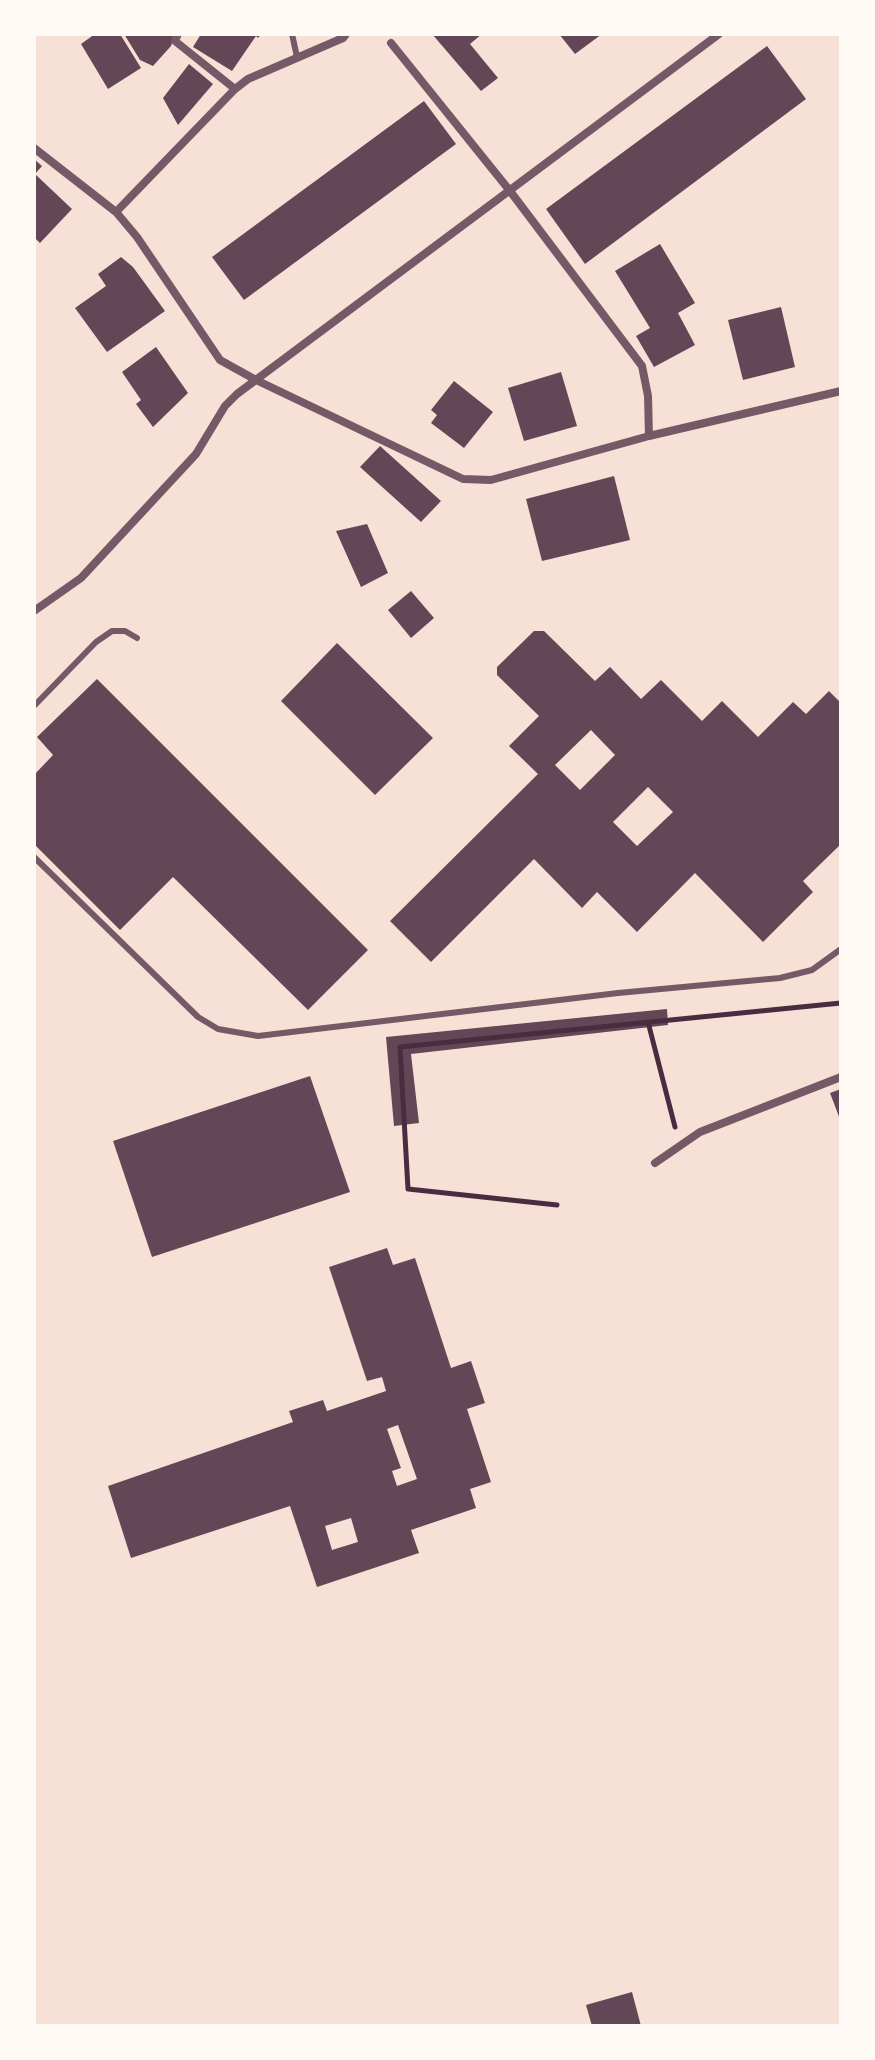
<!DOCTYPE html>
<style>
body{margin:0}
#map{position:relative;width:875px;height:2060px;overflow:hidden;background:#f7e1d7;font-family:"Exo 2",sans-serif}
canvas{display:block}
.frame{position:absolute;inset:0;border:36px solid #fffaf5;pointer-events:none}
</style>
<div id="map">
<canvas width="875" height="2060"></canvas>
<div class="frame"></div>
</div>
<script>
const g = document.querySelector('canvas').getContext('2d');
g.lineJoin = 'round';
function paint(path, color) {
  g.fillStyle = color;
  g.fill(path, 'evenodd');
}
function shape(rows) {
  const path = new Path2D();
  for (const r of rows) {
    path.moveTo(r[0], r[1]);
    for (let i = 2; i < r.length; i += 2) path.lineTo(r[i], r[i + 1]);
  }
  return path;
}
function trace(path, color, width, dash) {
  g.strokeStyle = color;
  g.lineWidth = width;
  g.lineCap = dash ? 'butt' : 'round';
  g.setLineDash(dash || []);
  g.stroke(path);
}
const building = shape([
 [95,34,120,34,141,68,108,89,81,44],
 [124,34,175,34,171,46,153,66,140,60],
 [201,34,261,34,258,38,256,36,232,71,193,47],
 [432,34,482,34,470,44,498,78,481,91],
 [559,34,602,34,575,54],
 [767,46,806,99,585,264,546,209],
 [189,64,213,84,178,125,163,98],
 [424,101,456,144,244,300,212,257],
 [34,159,42,166,35,174,72,209,40,243,34,237],
 [660,244,695,303,678,313,695,345,654,367,636,336,650,328,615,271],
 [121,257,133,267,165,311,107,352,75,308,106,286,98,274],
 [781,307,795,367,743,380,728,320],
 [156,347,188,393,153,427,136,404,141,400,122,372],
 [561,372,577,426,524,441,508,388],
 [454,381,493,412,464,448,431,423,437,415,431,410],
 [380,446,441,501,421,522,360,467],
 [614,476,630,540,542,561,526,499],
 [367,524,388,573,361,587,336,531],
 [411,591,434,618,411,638,388,610],
 [534,631,544,631,595,681,610,667,641,699,661,680,702,721,722,701,758,737,793,702,806,714,829,691,841,703,841,844,803,881,813,892,763,942,695,873,637,932,597,892,582,908,534,859,431,962,390,921,538,774,509,746,539,716,497,675,497,667],
 [591,730,615,755,580,790,555,765],
 [648,787,673,812,637,846,613,822],
 [337,643,433,738,375,795,281,701],
 [97,679,368,950,308,1010,173,877,120,930,34,844,34,775,53,755,37,737],
 [667,1009,668,1025,411,1054,419,1123,394,1126,386,1037],
 [310,1076,350,1192,152,1257,113,1141],
 [841,1089,841,1122,830,1093],
 [387,1248,393,1265,415,1258,451,1368,471,1361,485,1403,467,1409,491,1482,470,1489,476,1508,411,1530,419,1553,317,1587,290,1506,131,1558,108,1486,293,1422,289,1411,323,1400,327,1411,386,1391,382,1377,367,1381,329,1267],
 [398,1425,417,1479,397,1486,392,1471,401,1468,387,1429],
 [351,1518,358,1542,332,1550,325,1526],
 [632,1992,641,2026,592,2026,586,2005]
]);
const path = shape([
 [648,1022,675,1127],
 [557,1205,408,1189,400,1047,841,1003]
]);
const service = shape([
 [292,34,297,57],
 [34,706,96,642,112,631,125,631,137,638],
 [34,857,198,1017,218,1029,258,1036,618,993,780,978,812,970,841,949]
]);
const minor = shape([
 [178,34,175,41,235,89],
 [391,43,510,191,642,366,648,396,649,436],
 [34,148,116,212,137,237,220,360,256,380,463,479,491,480,649,436,841,391],
 [116,212,235,89,248,79,343,38,346,34],
 [34,611,81,578,196,454,225,406,237,394,719,34],
 [655,1163,700,1132,841,1077]
]);
paint(building, '#644757');
trace(path, '#4a2c40', 5);
trace(service, '#755966', 6);
trace(minor, '#755966', 8);
</script>
